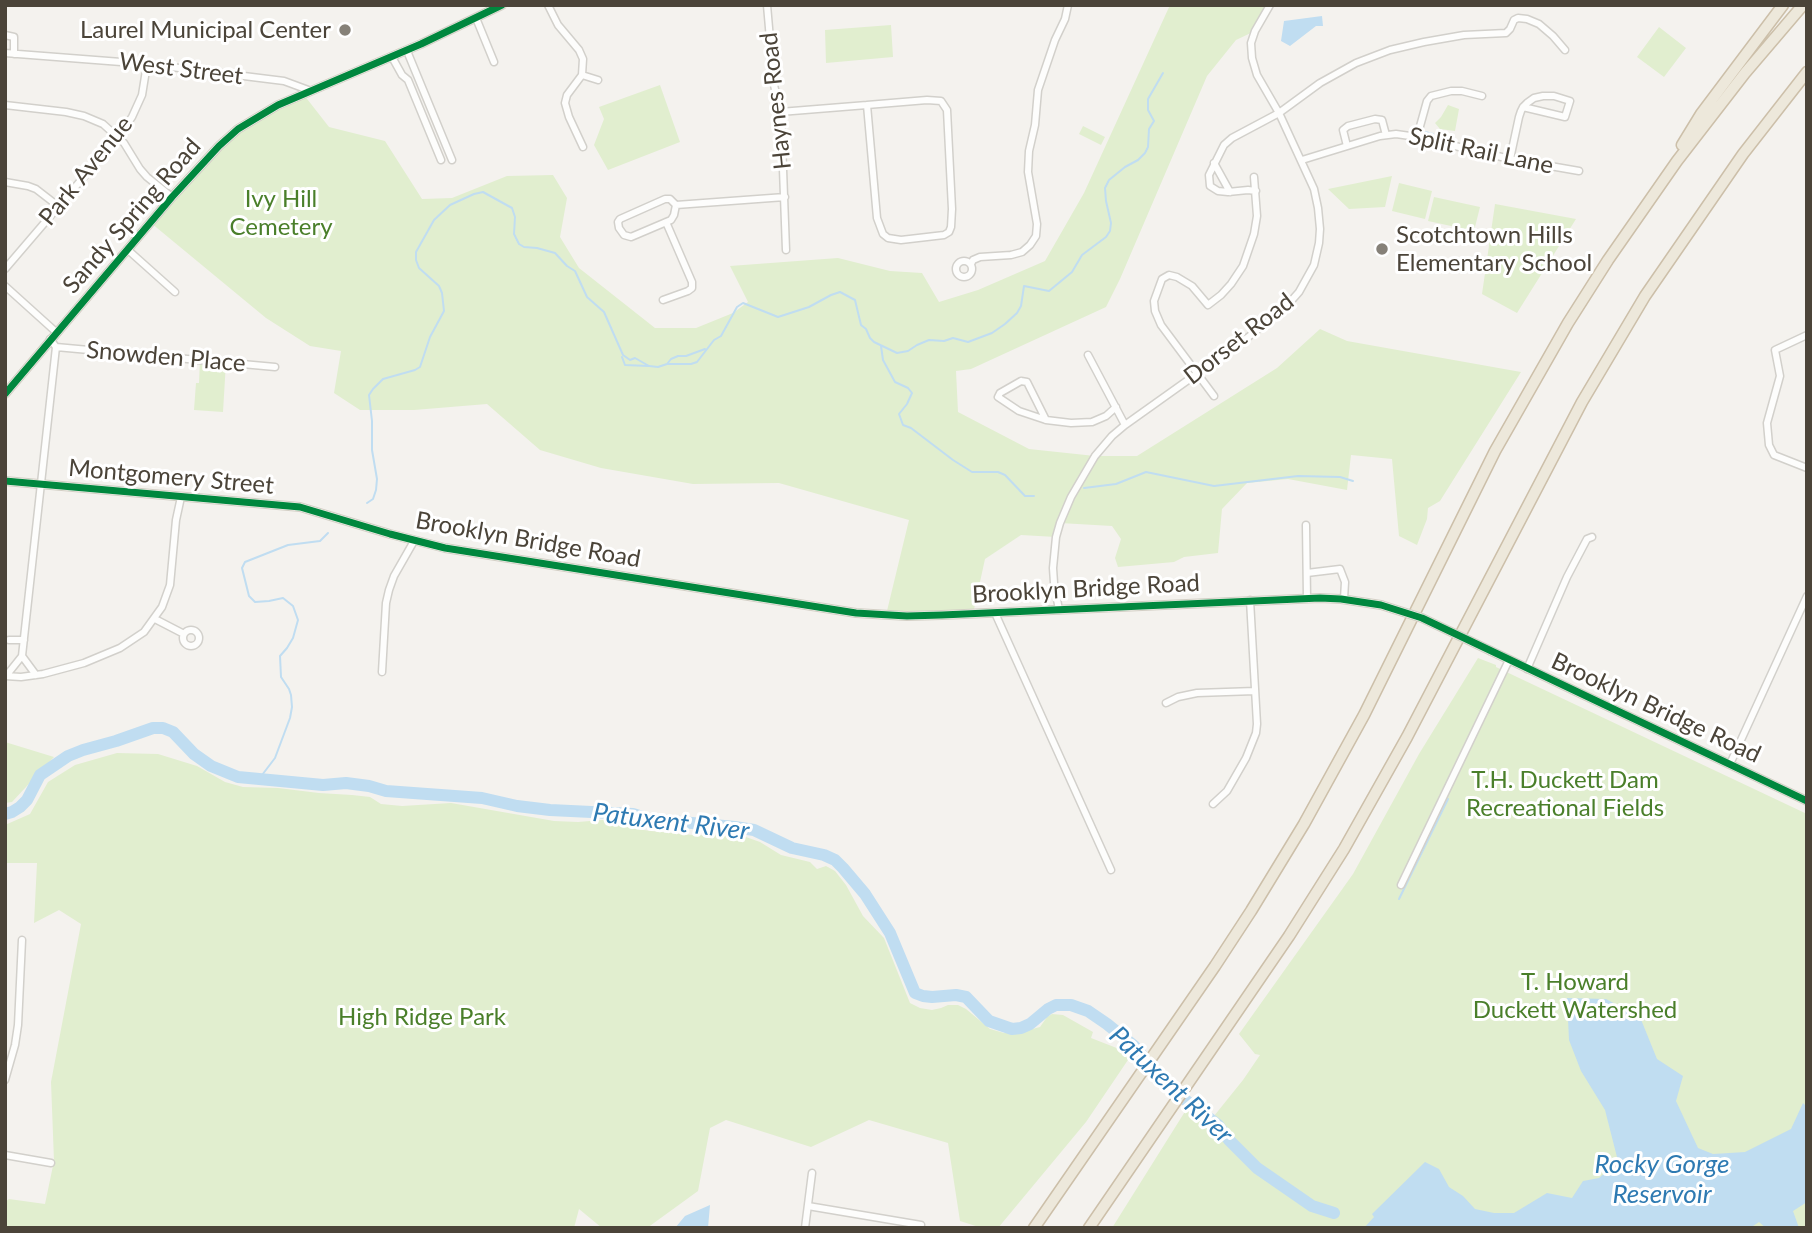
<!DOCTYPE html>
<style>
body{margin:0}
#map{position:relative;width:1812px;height:1233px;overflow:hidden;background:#f4f2ee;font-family:Lato,sans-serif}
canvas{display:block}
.frame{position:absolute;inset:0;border:7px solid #4b4439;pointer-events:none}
</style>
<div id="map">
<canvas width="1812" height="1233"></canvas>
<div class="frame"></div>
</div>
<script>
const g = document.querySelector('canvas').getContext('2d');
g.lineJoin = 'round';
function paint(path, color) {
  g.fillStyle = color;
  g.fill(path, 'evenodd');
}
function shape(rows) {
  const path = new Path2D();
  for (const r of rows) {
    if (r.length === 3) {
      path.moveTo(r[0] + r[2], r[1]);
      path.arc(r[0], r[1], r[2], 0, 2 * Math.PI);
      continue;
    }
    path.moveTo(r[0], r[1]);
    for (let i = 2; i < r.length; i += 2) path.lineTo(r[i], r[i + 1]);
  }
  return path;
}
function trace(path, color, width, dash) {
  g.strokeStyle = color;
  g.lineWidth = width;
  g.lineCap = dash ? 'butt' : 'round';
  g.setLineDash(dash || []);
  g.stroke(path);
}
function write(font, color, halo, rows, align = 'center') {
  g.font = font + ' Lato,sans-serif';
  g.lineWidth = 6;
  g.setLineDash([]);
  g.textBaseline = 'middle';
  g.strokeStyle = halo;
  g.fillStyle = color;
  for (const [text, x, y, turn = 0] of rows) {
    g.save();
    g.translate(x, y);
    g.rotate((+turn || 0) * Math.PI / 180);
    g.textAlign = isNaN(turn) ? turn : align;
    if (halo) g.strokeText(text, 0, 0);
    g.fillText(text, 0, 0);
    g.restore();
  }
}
const green = shape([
 [1170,5,1270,5,1255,31,1236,40,1207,76,1120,279,1106,307,971,369,956,371,958,412,1029,449,1095,456,1137,456,1277,368,1320,329,1347,341,1521,372,1440,501,1428,508,1427,519,1417,545,1399,536,1392,459,1351,455,1347,490,1288,479,1247,483,1222,509,1218,553,1184,557,1174,562,1118,567,1115,558,1121,539,1112,526,1060,523,1056,537,1021,535,985,559,973,614,886,615,909,520,779,483,693,484,601,468,540,450,487,404,414,410,360,410,334,393,341,351,310,346,266,318,151,223,185,183,255,118,304,95,329,127,385,141,422,199,452,198,507,176,553,175,567,198,560,237,579,268,655,328,696,328,733,313,748,302,730,266,838,258,890,271,922,273,939,302,978,290,1045,261,1084,193],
 [891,25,893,57,826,63,825,30],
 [1659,27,1686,48,1664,77,1637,57],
 [660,85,680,142,608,170,594,145,604,119,599,107],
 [1448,105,1459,109,1455,131,1440,129,1435,123,1441,117],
 [1083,126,1105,137,1101,145,1079,134],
 [1392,176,1385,207,1349,209,1328,189],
 [1399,183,1432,191,1425,219,1392,211],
 [1434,197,1480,207,1474,231,1428,221],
 [1495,204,1576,219,1517,313,1482,294],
 [200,359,226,362,223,412,194,410,196,383,199,383],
 [1478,658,1496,665,1496,667,1517,677,1807,814,1807,1228,1112,1228,1191,1102,1214,1116,1243,1080,1260,1055,1255,1054,1239,1034,1353,874,1419,754],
 [5,742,54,757,12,802,5,803],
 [117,753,158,754,197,766,225,782,243,787,278,788,319,793,352,795,370,797,381,804,402,806,451,803,554,821,578,822,614,819,629,823,637,829,651,831,693,835,743,836,760,842,781,855,810,862,817,869,826,866,835,871,846,885,863,916,884,938,910,1003,920,1008,932,1010,941,1008,948,1005,958,1005,966,1009,990,1029,1004,1033,1017,1033,1040,1027,1047,1017,1052,1014,1063,1015,1093,1032,1091,1038,1132,1054,1086,1122,998,1228,982,1228,960,1221,948,1143,869,1120,811,1147,726,1120,710,1128,698,1191,647,1228,602,1228,579,1209,574,1228,5,1228,5,1202,9,1199,45,1204,54,1161,51,1082,81,924,59,910,34,923,37,863,5,863,5,825,30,814,48,782,75,765]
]);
const water = shape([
 [1322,16,1323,26,1316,26,1290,46,1281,41,1284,21],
 [1567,998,1606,999,1640,1017,1657,1059,1683,1076,1676,1101,1698,1148,1713,1154,1745,1152,1791,1129,1803,1103,1807,1107,1807,1202,1793,1211,1799,1228,1766,1228,1759,1222,1750,1228,1364,1228,1374,1217,1372,1214,1425,1162,1439,1169,1449,1187,1463,1196,1475,1209,1494,1213,1514,1213,1547,1193,1572,1198,1583,1181,1599,1178,1618,1161,1605,1110,1581,1071,1569,1040],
 [710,1205,708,1228,675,1228,685,1216]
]);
const stream = shape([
 [1425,132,1433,134],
 [881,346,883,360,895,382,908,388,912,393,907,404,899,414,903,425,911,428,953,460,972,472,998,472,1005,475,1025,496,1034,496],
 [622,357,625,365,648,366],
 [667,364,671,359,678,356,686,356,705,349],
 [1084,488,1116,484,1146,472,1214,486,1298,476,1340,477,1353,481],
 [367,503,373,499,376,490,377,479,372,450,372,421,369,395,373,389,383,379,415,370,420,367,430,337,444,311,442,293,439,286,419,268,416,260,416,252,434,220,450,205,474,194,483,192,512,208,515,217,514,234,519,244,524,247,537,248,555,253,567,266,575,271,587,297,604,312,623,355,630,360,635,358,649,366,658,367,667,364,691,364,697,362,714,340,721,336,737,307,743,303,778,317,809,307,831,295,840,292,855,300,861,325,866,329,870,338,874,342,897,353,908,351,917,345,929,340,944,341,953,338,968,342,992,333,1005,324,1017,313,1021,306,1024,286,1049,291,1072,272,1082,255,1106,237,1110,231,1111,223,1106,201,1105,188,1109,180,1125,167,1138,160,1145,153,1148,147,1149,129,1154,121,1148,110,1148,99,1163,73],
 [259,779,275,758,290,718,292,707,291,695,289,689,281,677,280,656,287,648,293,638,298,620,293,606,283,598,269,601,255,602,249,596,242,568,245,562,288,545,320,541,328,533],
 [1399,899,1448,799]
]);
const river = shape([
 [5,814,12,812,20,807,27,800,40,775,68,756,83,750,116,741,153,728,163,728,173,732,194,754,211,766,238,777,323,785,346,783,369,786,386,791,482,798,517,806,550,810,633,814,649,819,735,827,754,830,792,848,824,855,835,860,843,868,865,894,890,933,915,993,923,996,932,997,956,995,966,997,989,1021,1012,1029,1021,1028,1030,1024,1048,1009,1056,1005,1071,1005,1088,1011,1107,1024,1134,1046,1162,1079,1184,1099,1218,1125,1229,1140,1257,1168,1312,1206,1334,1213]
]);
const street = shape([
 [548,5,558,25,579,50,583,59,582,75,567,95,565,103,569,117,583,147],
 [767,5,774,85,781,115,786,250],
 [476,18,494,62],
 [5,35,14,37,14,54],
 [407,51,452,160],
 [5,53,147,64,284,81,311,91],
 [392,57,402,75,408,80,441,160],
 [582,75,598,80],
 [5,105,66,112,84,116,103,124,124,143,140,169,147,177,172,197],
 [780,112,867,105,927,100,941,101,947,110,952,209,951,227,949,232,944,235,901,240,888,238,883,234,877,218,867,105],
 [1417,137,1427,101,1431,96,1451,91,1462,91,1482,96],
 [1347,146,1343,130,1348,126,1375,119,1382,120,1386,135],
 [1510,159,1519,117,1521,111,1523,107,1527,103,1534,98,1543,96,1554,96,1570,101,1565,117,1523,107],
 [1302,160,1380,136,1396,134,1417,137,1510,159,1579,171],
 [1214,163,1230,192],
 [5,182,28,186,36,189,58,206],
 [1256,191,1248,190,1228,192,1218,191,1210,186,1209,175,1224,145,1232,138,1279,113,1320,83,1356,63,1390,50,1424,42,1464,35,1506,33,1510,29,1514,20,1518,18,1527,19,1539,24,1553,36,1565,50],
 [676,205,674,215,671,220,631,237,624,235,619,228,618,222,620,219,665,199,670,199,676,205,785,197],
 [128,250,175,292],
 [964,269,8],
 [971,264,973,260,980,257,1011,255,1022,252,1030,245,1036,236,1037,224,1028,172,1029,151,1035,125,1038,90,1055,40,1065,19,1068,5],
 [5,269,118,137,132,117,142,95,147,64],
 [5,286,56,332],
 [663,300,688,291,692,288,692,282,666,222],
 [1807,335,1775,350,1780,376,1767,423,1769,445,1774,455,1807,468],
 [56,347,275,367],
 [1088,355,1125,425],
 [1021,381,1027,382,1046,420,1019,411,998,397,1000,393,1021,381],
 [1214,396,1161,325,1155,311,1154,301,1162,279,1169,275,1177,277,1192,286,1208,305,1221,295,1231,284,1243,266,1254,234,1257,216,1254,177],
 [1046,420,1071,423,1092,422,1106,416,1116,407],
 [1306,525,1307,598],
 [1307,573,1340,569,1345,582,1344,599],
 [1059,610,1054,583,1053,568,1056,537,1060,523,1071,497,1095,456,1112,436,1125,425,1247,338,1284,309,1299,292,1314,265,1319,243,1320,229,1318,208,1314,189,1279,113,1257,75,1252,58,1251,43,1255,31,1270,5],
 [995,613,1111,870],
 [155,619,184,634],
 [191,638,8],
 [9,640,24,640],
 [22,656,36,675],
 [1527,669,1567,577,1587,539,1592,537],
 [382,672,386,603,389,590,394,576,414,541],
 [5,676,21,677,43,674,84,663,120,648,144,632,162,607,170,585,176,520,181,497],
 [6,676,22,656,56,347,50,339],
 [1166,703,1178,697,1197,693,1255,691],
 [1730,764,1807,596],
 [1213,804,1227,791,1246,758,1256,733,1257,724,1250,600],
 [1401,885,1509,660],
 [5,1080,15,1045,18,1025,22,940],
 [5,1155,51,1163],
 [808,1206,921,1225],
 [805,1228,812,1173]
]);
const secondary = shape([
 [5,394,172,197,219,146,238,129,278,105,421,44,502,5],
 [5,481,300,507,390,534,445,548,856,613,907,616,942,615,1320,598,1341,599,1381,605],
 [1491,651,1807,801]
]);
const highway = shape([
 [1682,145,1701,114,1783,5],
 [1034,1228,1215,966,1251,911,1304,824,1364,715,1495,451,1568,323,1608,260,1677,161,1745,73,1803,5],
 [1089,1228,1289,936,1344,849,1407,737,1582,402,1645,296,1743,154,1807,72]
]);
const secondaryBridge = shape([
 [1381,605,1422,618,1491,651]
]);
const cycleway = shape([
 [5,394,172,197,219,146,238,129,278,105,421,44,502,5],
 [5,481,300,507,390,534,445,548,856,613,907,616,942,615,1320,598,1341,599,1381,605,1422,618,1807,801]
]);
const markers = [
 [345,30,7,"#868178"],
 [1382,249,7,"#868178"]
];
const poiNames = [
 ["Laurel Municipal Center",331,30],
 ["Scotchtown Hills",1396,235,"left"],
 ["Elementary School",1396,263,"left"]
];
const streetNames = [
 ["West Street",181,69,7],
 ["Haynes Road",776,101,-96],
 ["Split Rail Lane",1481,151,12],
 ["Park Avenue",86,171,-51],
 ["Sandy Spring Road",132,216,-49],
 ["Dorset Road",1239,339,-38],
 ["Snowden Place",166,357,5],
 ["Montgomery Street",171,477,5],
 ["Brooklyn Bridge Road",528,540,10],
 ["Brooklyn Bridge Road",1086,589,-3],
 ["Brooklyn Bridge Road",1656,708,25]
];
const parkNames = [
 ["Ivy Hill",281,199],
 ["Cemetery",281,227],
 ["T.H. Duckett Dam",1565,780],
 ["Recreational Fields",1565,808],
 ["T. Howard",1575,982],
 ["Duckett Watershed",1575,1010],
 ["High Ridge Park",422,1017]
];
const waterNames = [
 ["Patuxent River",671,822,7],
 ["Patuxent River",1171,1085,43],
 ["Rocky Gorge",1662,1165],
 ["Reservoir",1662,1195]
];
paint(green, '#e1eecf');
paint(water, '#c0ddf1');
trace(stream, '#c0ddf1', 2);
trace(river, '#c0ddf1', 12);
trace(street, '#d2d0cb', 9);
trace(secondary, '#d3cfc5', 10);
trace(highway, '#ccbfa9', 13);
trace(street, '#fdfdfc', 6);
trace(secondary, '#f7f6f1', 8);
trace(highway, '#ede8db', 10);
trace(secondaryBridge, '#d3cfc5', 10, []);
trace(secondaryBridge, '#f7f6f1', 8);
trace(cycleway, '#00873e', 7);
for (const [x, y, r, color] of markers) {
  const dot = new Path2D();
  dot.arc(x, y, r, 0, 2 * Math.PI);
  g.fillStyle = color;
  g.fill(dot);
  trace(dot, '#fff', 2.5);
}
write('24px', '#4b4439', '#fff', poiNames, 'right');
write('24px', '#4b4439', '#fff', streetNames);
write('24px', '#4a7f2a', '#fff', parkNames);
write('italic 26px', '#2e7ab2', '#fff', waterNames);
</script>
